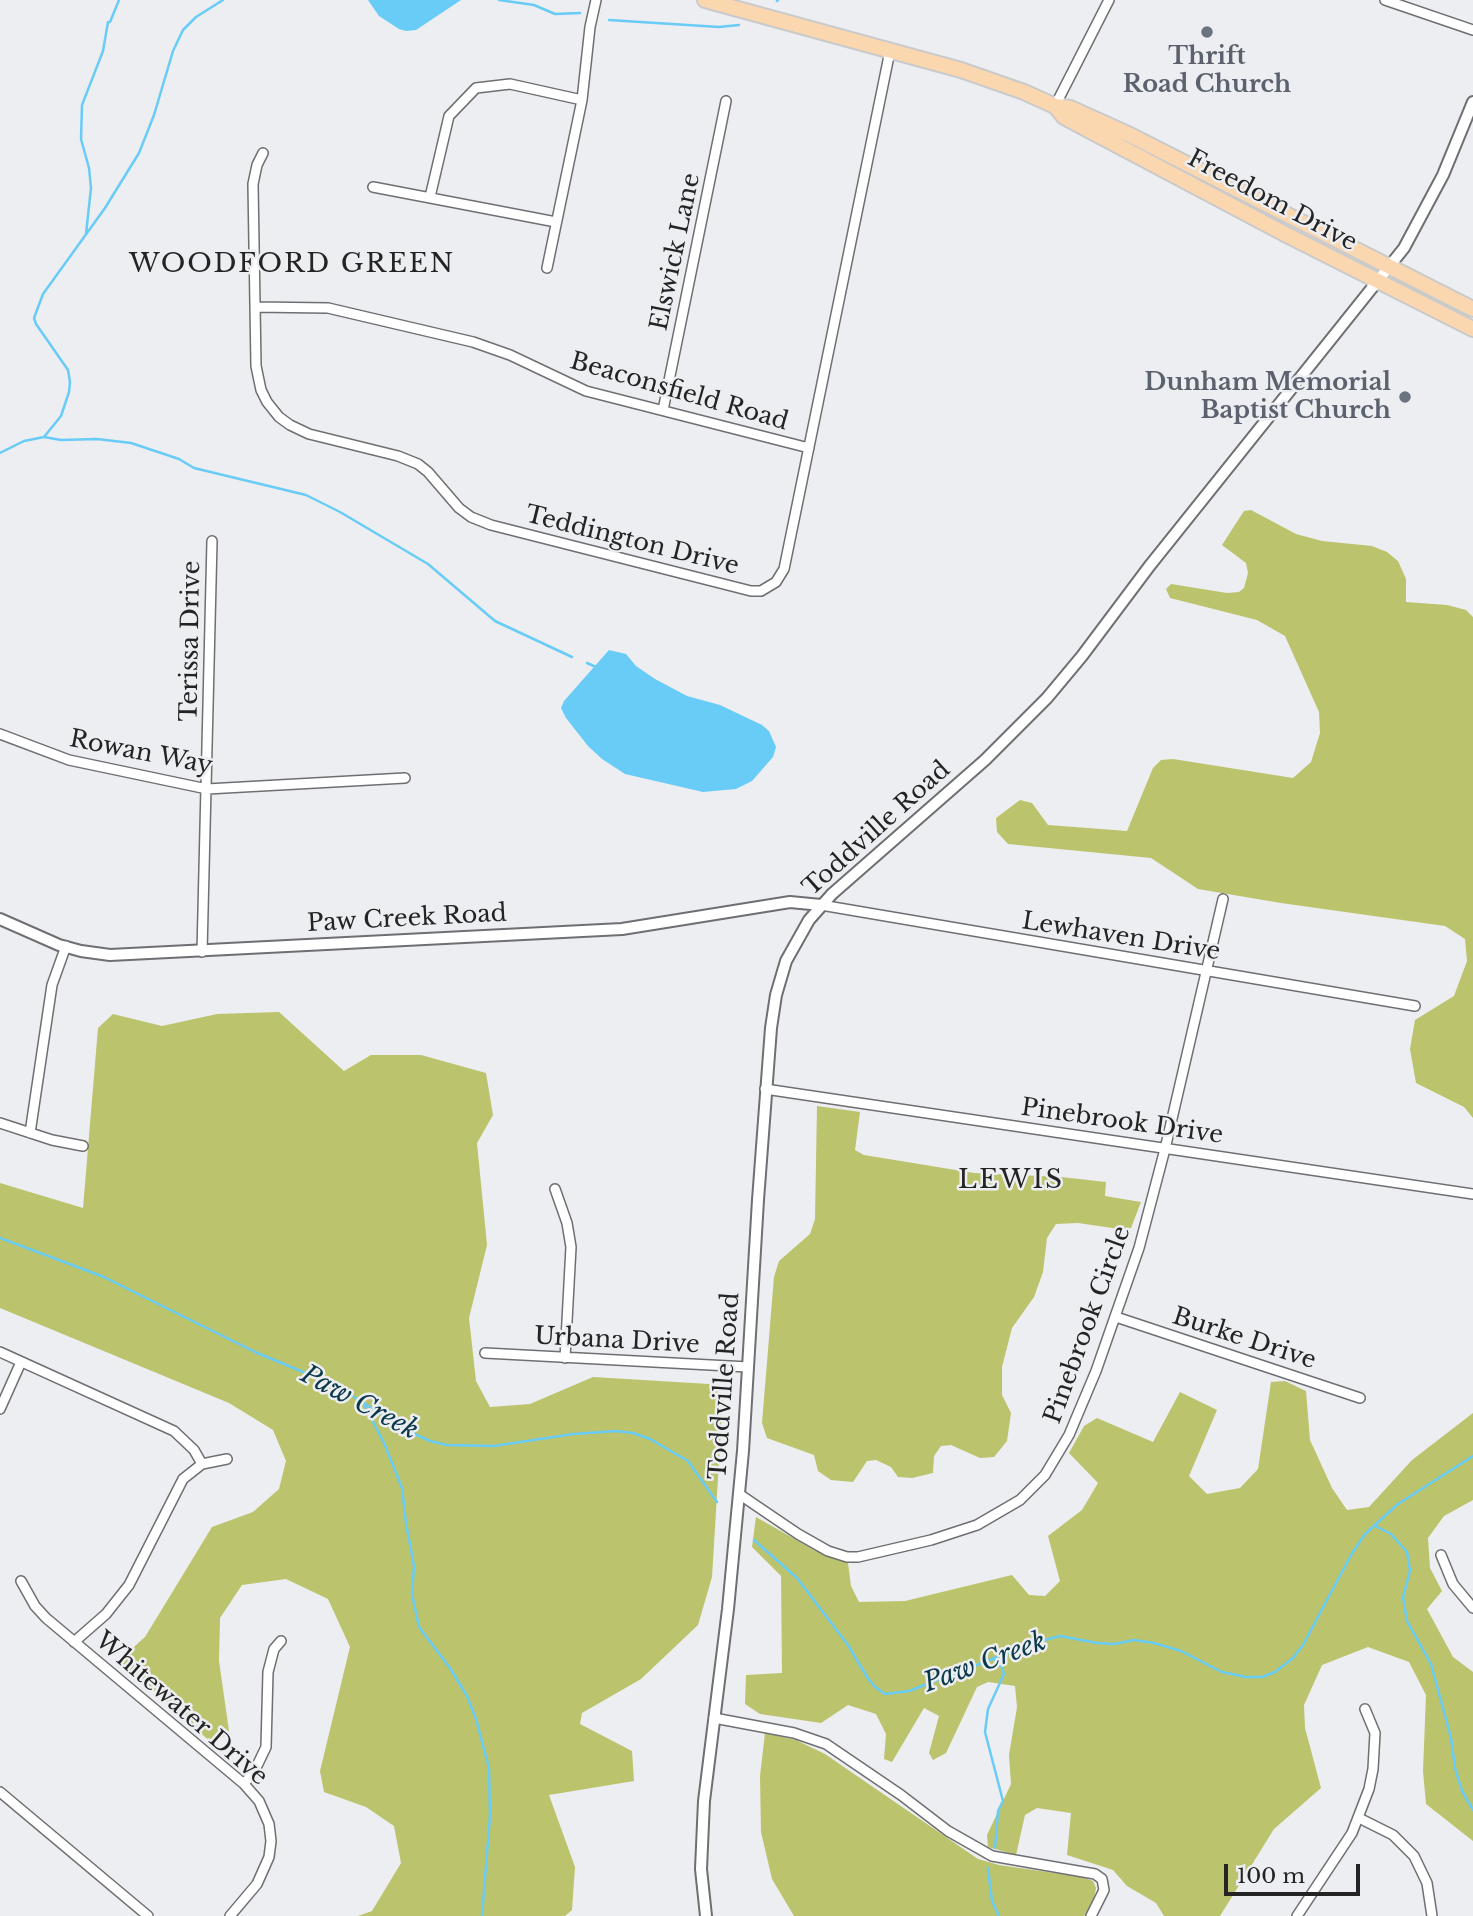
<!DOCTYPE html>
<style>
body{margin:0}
#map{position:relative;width:1473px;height:1916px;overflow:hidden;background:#edeef1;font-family:"Libre Baskerville",serif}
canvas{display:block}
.scale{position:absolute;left:1224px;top:1864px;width:136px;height:32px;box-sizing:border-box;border:4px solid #242425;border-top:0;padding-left:9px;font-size:21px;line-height:24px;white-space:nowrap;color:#242425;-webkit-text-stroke:5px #edeef1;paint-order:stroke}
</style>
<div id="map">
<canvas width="1473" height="1916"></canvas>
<div class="scale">100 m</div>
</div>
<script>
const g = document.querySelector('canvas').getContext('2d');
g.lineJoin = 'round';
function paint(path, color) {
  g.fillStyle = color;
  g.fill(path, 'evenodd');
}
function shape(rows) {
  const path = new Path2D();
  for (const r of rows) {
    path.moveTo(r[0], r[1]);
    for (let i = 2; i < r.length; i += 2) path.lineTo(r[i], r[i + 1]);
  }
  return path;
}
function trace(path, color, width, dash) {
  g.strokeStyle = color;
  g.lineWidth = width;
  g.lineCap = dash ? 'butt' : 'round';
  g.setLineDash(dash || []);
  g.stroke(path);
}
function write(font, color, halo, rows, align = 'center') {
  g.font = font + ' "Libre Baskerville",serif';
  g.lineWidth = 5;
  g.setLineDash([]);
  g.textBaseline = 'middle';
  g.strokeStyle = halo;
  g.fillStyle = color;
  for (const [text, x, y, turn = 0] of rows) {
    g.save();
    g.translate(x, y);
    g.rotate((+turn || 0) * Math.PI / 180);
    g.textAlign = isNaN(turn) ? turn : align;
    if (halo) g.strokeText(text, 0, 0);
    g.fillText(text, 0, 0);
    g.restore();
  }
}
const forest = shape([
 [1251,510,1296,534,1322,541,1372,546,1387,552,1398,561,1406,579,1406,602,1447,605,1466,610,1473,617,1473,1118,1464,1107,1416,1083,1410,1049,1415,1020,1454,996,1467,961,1465,939,1445,926,1281,903,1198,889,1151,858,1008,844,997,832,996,818,1020,800,1032,803,1048,825,1127,831,1153,768,1161,760,1173,759,1293,778,1311,762,1320,733,1319,712,1285,636,1257,620,1170,598,1166,589,1171,584,1227,593,1239,592,1244,588,1248,573,1246,563,1222,545,1244,511],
 [279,1012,344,1071,371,1055,421,1055,486,1073,493,1115,477,1143,487,1245,469,1318,476,1381,490,1407,530,1404,593,1377,709,1384,723,1396,712,1577,698,1625,641,1679,582,1713,580,1724,632,1751,634,1781,549,1795,575,1867,572,1910,565,1916,358,1916,372,1911,401,1863,394,1826,366,1807,324,1792,320,1771,350,1647,328,1599,286,1579,242,1585,220,1618,219,1661,229,1731,214,1745,140,1678,116,1663,145,1637,212,1527,253,1512,279,1489,286,1461,273,1430,229,1403,0,1308,0,1183,83,1208,98,1028,113,1014,162,1026,217,1014],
 [817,1106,860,1112,855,1150,864,1155,974,1173,1061,1177,1106,1182,1105,1196,1141,1202,1131,1228,1119,1229,1078,1223,1056,1224,1047,1238,1043,1272,1034,1297,1012,1328,1002,1367,1002,1395,1011,1413,1007,1441,994,1457,980,1458,951,1445,941,1446,934,1456,933,1473,912,1478,898,1477,891,1467,876,1460,867,1461,853,1482,831,1480,818,1471,814,1455,767,1438,762,1423,774,1277,779,1261,810,1234,815,1219],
 [1285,1381,1306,1391,1310,1440,1332,1488,1347,1510,1369,1507,1412,1460,1473,1413,1473,1500,1444,1516,1428,1538,1430,1568,1442,1591,1427,1609,1453,1657,1473,1672,1473,1856,1473,1841,1426,1804,1423,1771,1426,1695,1409,1662,1368,1647,1322,1665,1304,1705,1305,1728,1321,1788,1274,1829,1220,1916,1164,1916,1156,1903,1127,1886,1113,1870,1067,1855,1071,1813,1037,1808,1025,1815,1016,1855,988,1847,987,1835,1011,1784,1009,1755,1017,1707,1015,1686,988,1682,977,1687,946,1753,933,1760,929,1753,939,1716,924,1708,892,1762,884,1759,886,1734,876,1714,848,1705,821,1723,760,1714,745,1704,746,1675,782,1673,781,1576,752,1547,756,1517,814,1550,848,1563,851,1586,859,1602,905,1601,1012,1575,1029,1595,1045,1596,1060,1581,1048,1536,1082,1510,1098,1483,1069,1453,1084,1426,1097,1418,1153,1442,1180,1392,1217,1410,1189,1476,1207,1494,1240,1488,1258,1469,1271,1382],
 [765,1733,796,1740,825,1754,978,1859,999,1865,1082,1877,1093,1881,1096,1888,1094,1898,1084,1916,794,1916,772,1879,761,1832,760,1776]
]);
const water = shape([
 [368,0,461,0,416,30,406,31,399,29,379,16],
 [609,650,626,654,636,666,655,679,687,696,720,705,762,725,769,731,776,747,773,757,752,781,736,789,703,792,625,774,602,759,588,746,566,718,561,708,564,701]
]);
const stream = shape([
 [499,0,534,5,555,14,580,13],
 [777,1,778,0],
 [609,20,719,27,739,25],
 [86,234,91,188,89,168,81,139,82,105,103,51,108,22,110,22,119,0],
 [44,437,61,416,69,392,70,382,68,370,36,324,34,318,43,294,105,208,139,153,154,115,173,51,183,30,196,17,223,0],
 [0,453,24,441,44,437,61,440,97,439,131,443,179,459,194,468,306,495,340,512,428,564,495,621,572,657],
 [587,663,596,667],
 [0,1238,104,1277,255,1352,337,1386,406,1430,430,1441,447,1445,494,1446,573,1434,616,1431,633,1433,650,1439,688,1461,717,1502],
 [365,1406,384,1443,402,1488,406,1523,414,1566,412,1594,419,1627,450,1668,467,1696,476,1719,489,1768,490,1816,482,1916],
 [1375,1526,1391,1534,1407,1552,1410,1571,1403,1597,1407,1621,1431,1664,1451,1738,1455,1768,1462,1791,1473,1810],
 [754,1540,797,1578,848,1645,867,1677,874,1686,885,1694,909,1691,1034,1643,1060,1636,1097,1643,1114,1644,1134,1640,1154,1643,1181,1651,1222,1672,1246,1677,1262,1677,1275,1672,1293,1658,1303,1645,1351,1555,1365,1534,1398,1504,1473,1456],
 [993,1658,1002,1667,1004,1674,988,1709,985,1732,1003,1801,998,1811,995,1848],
 [988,1868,992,1901,999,1916]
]);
const minor = shape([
 [1385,0,1473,30],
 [1055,106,1109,0],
 [263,153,257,165,253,184,256,366,261,390,267,402,279,417,290,425,309,434,398,456,418,464,428,472,459,508,471,517,491,525,751,591,761,591,776,582,784,569,890,51],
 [373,187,556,222],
 [430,197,449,116,476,88,510,84,582,100],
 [547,268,582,100,590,27,596,0],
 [255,307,328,308,473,342,510,355,586,391,809,448],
 [663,410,726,101],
 [0,734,69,760,207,789,405,778],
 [821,905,1415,1006],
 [202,952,212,541],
 [765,1089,1473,1194],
 [0,1123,52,1140,83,1146],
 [30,1133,52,985,66,946],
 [555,1189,567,1223,571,1247,565,1358],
 [1116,1317,1360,1398],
 [0,1352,174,1431,194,1450,202,1464],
 [485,1353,748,1367],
 [0,1409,21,1362],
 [739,1494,798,1534,828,1551,847,1557,858,1557,931,1540,977,1525,1020,1500,1045,1475,1069,1435,1096,1371,1139,1248,1165,1149,1223,899],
 [1441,1555,1453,1584,1473,1608],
 [21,1581,35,1606,46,1618,244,1784,259,1801,269,1824,271,1841,269,1857,257,1884,230,1916],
 [74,1642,106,1614,129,1585,183,1479,202,1464,227,1459],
 [714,1718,794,1733,826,1744,901,1795,948,1831,992,1856,1095,1874,1102,1879,1104,1890,1091,1916],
 [244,1784,255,1770,266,1747,268,1672,274,1649,281,1641],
 [0,1792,148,1916],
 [1359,1818,1393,1835,1414,1856,1427,1883,1432,1916],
 [1297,1916,1352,1833,1369,1789,1373,1769,1375,1733,1365,1709]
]);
const tertiary = shape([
 [0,919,59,945,81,951,110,955,622,929,790,902,821,905],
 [706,1916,701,1869,704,1801,728,1609,743,1451,758,1200,771,1028,776,995,786,961,809,920,832,894,985,760,1047,698,1082,656,1151,564,1404,248,1443,175,1473,102]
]);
const primary = shape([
 [705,0,961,70,1024,92,1055,106,1070,108,1130,135,1473,309],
 [1055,106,1064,117,1285,234,1473,329]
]);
const markers = [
 [1207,32,7,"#6b7280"],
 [1405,397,7,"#6b7280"]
];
const worshipNames = [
 ["Thrift",1207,57],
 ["Road Church",1207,85],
 ["Dunham Memorial",1391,383,"right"],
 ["Baptist Church",1391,411,"right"]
];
const streetNames = [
 ["Freedom Drive",1272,201,28],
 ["Elswick Lane",676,252,-78],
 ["Beaconsfield Road",679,392,16],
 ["Teddington Drive",632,541,14],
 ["Terissa Drive",191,641,-89],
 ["Rowan Way",141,753,11],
 ["Toddville Road",877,829,-42],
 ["Paw Creek Road",407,919,-3],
 ["Lewhaven Drive",1121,937,9],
 ["Pinebrook Drive",1122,1122,8],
 ["Pinebrook Circle",1088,1325,-70],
 ["Burke Drive",1244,1339,18],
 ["Urbana Drive",617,1341,3],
 ["Toddville Road",725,1386,-86],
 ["Whitewater Drive",181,1709,41]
];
const neighbourhoodNames = [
 ["WOODFORD GREEN",292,265],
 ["LEWIS",1011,1181]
];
const waterNames = [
 ["Paw Creek",359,1403,28],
 ["Paw Creek",985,1663,-20]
];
paint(forest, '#bbc36c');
paint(water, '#68ccf6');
trace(stream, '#68ccf6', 2.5);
trace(minor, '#6e6f72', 12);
trace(tertiary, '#6e6f72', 14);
trace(primary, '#cacacb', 18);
trace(minor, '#fff', 9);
trace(tertiary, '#fff', 10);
trace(primary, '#fbd7b0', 14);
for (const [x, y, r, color] of markers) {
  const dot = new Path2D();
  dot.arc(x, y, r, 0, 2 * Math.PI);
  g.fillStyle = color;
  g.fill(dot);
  trace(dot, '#edeef1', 2.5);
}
write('bold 24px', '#5b616d', '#edeef1', worshipNames);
write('24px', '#242425', '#edeef1', streetNames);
g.letterSpacing = '2px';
write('26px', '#242425', '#edeef1', neighbourhoodNames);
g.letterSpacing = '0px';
write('italic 26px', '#0b394a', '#edeef1', waterNames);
</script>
